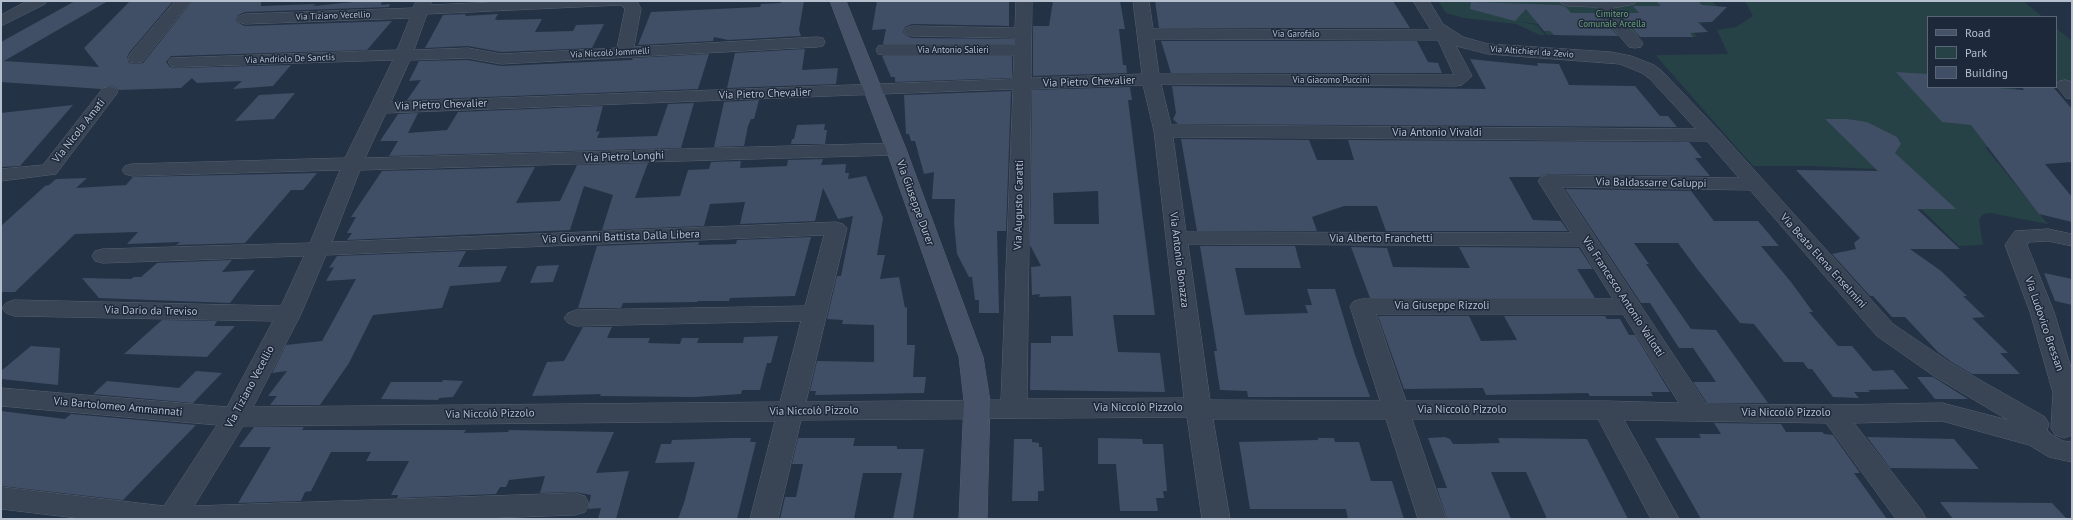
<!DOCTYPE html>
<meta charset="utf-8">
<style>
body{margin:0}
#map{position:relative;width:2073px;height:520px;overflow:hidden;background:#243245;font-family:"PT Sans",sans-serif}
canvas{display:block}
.frame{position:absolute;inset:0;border:2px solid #b6bfce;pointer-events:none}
.legend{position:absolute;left:1927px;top:16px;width:130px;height:72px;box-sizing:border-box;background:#1d293a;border:1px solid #5a6575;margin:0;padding:5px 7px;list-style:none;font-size:12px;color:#b6bfce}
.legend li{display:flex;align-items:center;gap:8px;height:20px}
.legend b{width:20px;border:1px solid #5a6575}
</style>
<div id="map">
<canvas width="2073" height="520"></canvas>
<div class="frame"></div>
<ul class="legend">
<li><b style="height:5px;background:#465268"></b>Road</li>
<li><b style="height:11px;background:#264246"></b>Park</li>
<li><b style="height:11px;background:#404f65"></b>Building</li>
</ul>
</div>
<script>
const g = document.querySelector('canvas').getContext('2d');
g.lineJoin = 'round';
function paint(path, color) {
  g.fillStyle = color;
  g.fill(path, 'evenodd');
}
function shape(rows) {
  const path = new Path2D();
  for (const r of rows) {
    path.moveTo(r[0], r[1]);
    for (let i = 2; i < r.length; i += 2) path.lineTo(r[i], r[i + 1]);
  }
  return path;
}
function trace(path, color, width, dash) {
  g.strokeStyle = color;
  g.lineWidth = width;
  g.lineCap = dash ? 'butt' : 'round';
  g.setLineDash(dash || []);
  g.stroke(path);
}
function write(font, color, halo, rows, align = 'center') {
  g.font = font + ' "PT Sans",sans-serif';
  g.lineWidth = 3;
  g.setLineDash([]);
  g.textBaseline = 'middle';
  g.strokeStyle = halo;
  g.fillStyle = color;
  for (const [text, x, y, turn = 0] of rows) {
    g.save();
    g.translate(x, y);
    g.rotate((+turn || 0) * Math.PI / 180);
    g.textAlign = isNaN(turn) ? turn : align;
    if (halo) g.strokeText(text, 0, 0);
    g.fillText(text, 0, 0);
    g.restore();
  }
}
const green = shape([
 [1438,1,1476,1,1483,8,1478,1,1712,1,1718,7,1718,16,1709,22,1693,25,1701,32,1694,33,1697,37,1547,35,1538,24,1516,21,1537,25,1545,35,1540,35,1516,24,1464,18,1446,13],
 [1745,1,2023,1,2043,17,1928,17,1928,87,2014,87,2054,138,2021,149,1985,147,2048,224,1990,213,1983,214,1979,220,1983,245,1959,246,1922,210,1917,210,1875,169,1811,166,1753,166,1657,57,1657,55,1728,54,1717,30,1736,27,1753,16],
 [2056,28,2072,41,2072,86,2056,84]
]);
const building = shape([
 [75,1,108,1,4,61,99,67,84,48,130,1,173,1,129,53,127,57,129,63,136,64,143,63,192,1,261,1,261,6,316,4,313,6,365,1,382,1,381,5,390,4,389,7,245,12,238,15,236,20,239,23,245,26,392,21,367,50,171,56,166,62,170,67,177,68,291,65,273,86,233,89,242,81,197,83,192,78,181,88,118,90,115,87,109,86,101,89,1,82,1,42],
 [781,1,804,1,799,30,801,36,728,40,714,37,713,41,638,45,651,12,760,7,761,4,781,3],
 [877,1,1009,1,1009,26,1014,26,912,24,905,27,903,32,906,35,912,38,1014,39,1014,44,883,44,886,29,872,30],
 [1053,1,1120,1,1125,29,1119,29,1123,65,1126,65,1127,73,1033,76,1033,26,1049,26],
 [1155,1,1393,1,1410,28,1159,28],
 [1656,1,1698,1,1702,5,1727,7,1712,22,1698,22,1708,32,1690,33,1693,37,1640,37,1619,13,1639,13,1633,6,1661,6],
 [1471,2,1561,5,1566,7,1571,13,1598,13,1618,36,1554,35,1550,31,1544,31,1526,9,1515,21,1470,9],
 [466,14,465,16,498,14,495,19,497,20,542,19,535,32,573,31,576,25,604,24,592,48,501,52,468,46,425,48,443,15],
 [1161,41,1417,41,1428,62,1438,63,1442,73,1171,73],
 [805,49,802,70,838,68,836,84,727,88,735,53],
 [709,54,698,89,407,100,421,80,409,81,419,61,468,60,501,66,632,60,633,58],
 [882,56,1012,56,1012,78,895,82,895,77,891,77],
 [1470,59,1538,66,1537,63,1559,64,1569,85,1635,86,1660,116,1668,116,1677,127,1178,124,1173,119,1176,113,1172,86,1486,89],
 [1896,72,1928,74,1928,87,1985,87,2024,90,2022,87,2053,87,2072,109,2072,162,2045,164,2072,197,2072,222,2039,214,1971,125,1942,122],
 [1130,87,1132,100,1128,100,1155,315,1113,315,1118,352,1160,353,1165,392,1030,390,1031,343,1051,343,1051,336,1073,336,1071,296,1039,297,1040,294,1032,295,1031,267,1041,266,1030,245,1032,90],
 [1098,191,1099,224,1054,224,1053,193],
 [1011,91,1006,231,997,231,999,313,979,313,979,300,975,300,972,277,969,277,957,254,954,223,955,199,932,199,934,172,924,174,915,141,911,141,909,134,906,134,904,95],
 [295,93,274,119,235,121,259,95],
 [759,100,754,119,751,119,748,126,744,146,714,147,724,102],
 [694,103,681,148,389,156,398,141,380,141,398,114,418,113,408,133,447,130,458,112,603,106,596,132,600,131,597,138,657,136,668,104],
 [73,105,20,166,1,167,1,113],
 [1825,119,1847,119,1867,122,1897,137,1901,144,1895,153,1956,209,1917,209,1960,249,1910,249,1941,271,1967,296,1963,296,1985,317,1972,318,2008,353,2000,353,2020,374,1972,374,1953,363,1938,352,1905,317,1892,317,1873,296,1870,296,1832,254,1856,249,1854,243,1860,238,1796,170,1878,171],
 [825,124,824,130,827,130,825,144,791,144,792,139,794,139,797,125],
 [1181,139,1309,140,1317,160,1354,160,1348,140,1689,142,1702,158,1695,158,1710,176,1548,174,1539,177,1509,177,1533,220,1561,221,1568,231,1386,231,1377,206,1344,206,1312,217,1317,231,1197,231],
 [823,159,821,165,846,164,845,173,849,173,848,179,866,176,883,218,877,255,885,255,880,279,899,277,905,308,907,307,907,345,915,345,913,377,926,377,924,393,815,395,816,391,810,391,817,361,874,362,874,325,842,324,843,320,827,319,837,276,841,276,853,216,838,219,823,188,815,221,740,224,745,202,710,204,704,226,602,230,613,195,584,186,570,230,347,240,352,233,347,233,356,217,351,217,382,171,535,167,516,203,560,201,577,165,648,163,635,198,680,196,688,170,709,169,711,162,741,161,740,168,787,166,788,160],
 [317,173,303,190,291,190,245,243,176,245,180,242,127,244,138,232,75,234,15,292,1,292,1,226,45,186,49,185,56,179,87,178,76,188,126,185,133,177],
 [1565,189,1691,191,1714,221,1758,221,1779,246,1761,246,1791,282,1813,312,1809,312,1838,346,1852,346,1873,371,1893,370,1909,389,1868,390,1870,392,1854,392,1859,398,1833,397,1812,369,1808,369,1803,362,1784,362,1754,324,1740,323,1698,270,1678,243,1634,243,1649,264,1646,264,1691,329,1716,330,1768,403,1707,403,1693,382,1716,382,1693,348,1679,348,1650,303,1641,303],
 [811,237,795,296,730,298,729,301,698,301,697,302,623,303,621,308,578,308,597,246,699,242,698,245,736,244,737,240],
 [1200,246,1295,246,1301,268,1235,268,1245,315,1308,313,1305,305,1312,305,1307,289,1335,289,1354,352,1370,397,1248,397,1247,391,1220,390,1214,351,1217,351],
 [1351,247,1387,248,1393,267,1470,268,1459,247,1579,248,1593,269,1577,269,1595,298,1370,298],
 [466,251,458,267,507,266,500,282,450,286,442,308,373,315,349,363,320,405,270,405,277,396,268,396,287,371,272,373,286,345,322,341,356,279,326,281,334,267,329,268,337,256],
 [232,260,222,272,255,270,230,303,99,298,82,278,131,279,134,277,141,277,157,263],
 [559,265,553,282,530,283,537,266],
 [2044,273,2072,279,2072,305,2055,301],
 [1378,316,1469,316,1481,341,1517,340,1504,316,1605,316,1607,319,1620,319,1629,335,1635,335,1670,392,1651,392,1653,396,1590,396,1588,393,1486,395,1483,388,1404,389],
 [162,320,217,321,214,326,235,326,207,357,124,354],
 [583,327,612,327,607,338,650,338,648,343,680,344,682,338,699,338,697,343,743,343,744,337,778,336,771,363,767,363,760,390,742,390,741,394,694,397,600,396,601,394,532,396,547,362,564,361],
 [31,346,60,348,58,385,1,379,1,371],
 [196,371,222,373,193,403,93,394,107,381,179,388],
 [1917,377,1933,377,1968,399,1935,399],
 [443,380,463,381,453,397,439,398,438,400,381,399,391,382,442,382],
 [1,411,65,419,71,414,196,425,123,500,1,486],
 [1714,423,1781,424,1786,432,1822,432,1824,434,1833,435,1860,473,1854,473,1887,519,1701,519,1655,438,1701,438,1699,434,1721,434],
 [254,427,304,427,302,430,466,430,464,433,508,432,509,430,614,432,596,473,629,471,616,519,598,519,601,508,588,509,591,495,575,492,540,493,545,476,509,480,506,487,500,487,496,494,397,498,398,495,391,495,409,461,366,461,371,452,331,452,311,491,305,492,301,501,238,503,271,447,239,447],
 [1445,437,1450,439,1453,444,1464,444,1500,443,1498,438,1587,439,1628,519,1547,519,1526,472,1491,472,1511,519,1447,519,1437,488,1447,488,1428,438],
 [1867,437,1954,439,1979,469,1890,468],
 [733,438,751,438,750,442,756,442,737,519,678,519,684,503,695,462,655,463,661,444,671,444,672,440],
 [798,438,855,438,853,446,897,446,897,449,924,449,913,519,893,519,902,473,863,473,854,519,780,519,785,497,796,497,803,464,792,464],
 [1098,438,1142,439,1143,444,1163,444,1167,491,1163,491,1164,498,1156,498,1158,511,1120,511,1116,464,1098,464],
 [1318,438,1334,438,1335,442,1359,442,1371,481,1392,481,1404,519,1348,519,1346,509,1250,509,1239,442,1318,440],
 [1014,439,1032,439,1032,442,1039,443,1039,447,1042,447,1044,491,1038,491,1038,501,1012,501],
 [1940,502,2052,503,2067,519,1953,519]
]);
const street = shape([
 [27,1,47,1,45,4,1,26,1,15,27,1],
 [175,1,191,1,142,62,136,63,130,62,128,58,130,54,175,1],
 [416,1,432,1,430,5,516,1,637,1,641,9,634,47,817,37,823,38,825,42,823,46,817,47,501,64,468,58,410,60,391,102,1013,79,1014,55,884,55,878,54,876,50,878,46,884,45,1015,45,1015,38,912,36,906,34,904,31,906,28,912,26,1015,28,1016,1,1032,1,1031,78,1142,74,1133,1,1149,1,1153,29,1431,30,1413,1,1429,1,1443,24,1463,37,1488,44,1611,52,1631,56,1654,65,1662,71,1719,131,1893,324,1952,364,2045,417,2049,424,2047,430,2052,435,2063,441,2072,442,2072,462,2049,457,2029,445,1942,421,1854,423,1922,511,1926,519,1896,519,1826,423,1624,420,1679,519,1651,519,1598,419,1412,419,1446,519,1418,519,1386,419,1213,419,1230,519,1202,519,1187,417,801,420,778,519,750,519,775,421,243,426,194,506,575,493,585,496,589,504,585,512,575,515,462,519,85,519,1,509,1,487,164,506,217,425,1,406,1,388,227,407,273,321,14,316,6,313,2,308,6,303,14,300,281,306,304,256,103,263,95,261,92,256,95,251,103,249,310,243,340,170,132,176,125,174,122,170,125,166,132,164,345,158,393,60,177,67,171,66,168,62,171,58,397,50,410,18,245,24,239,22,237,19,239,16,245,14,413,8,416,1],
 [621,5,625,9,617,48,501,54,468,48,414,50,427,14,621,5],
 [1154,39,1438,40,1454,75,1159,74,1154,39],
 [1456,46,1488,54,1620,64,1642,73,1650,79,1696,129,1171,125,1161,84,1456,86,1462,85,1472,76,1456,46],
 [1143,85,1154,131,1184,398,1027,399,1031,89,1143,85],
 [1013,89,1001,400,806,402,847,228,843,224,836,222,332,242,360,170,896,155,903,153,906,149,903,145,896,143,365,158,386,113,1013,89],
 [1173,137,1707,141,1739,178,1548,175,1541,177,1538,181,1571,233,1186,232,1173,137],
 [1562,187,1750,190,1877,336,1934,376,2008,420,1942,403,1833,405,1706,404,1562,187],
 [824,235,805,306,576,310,568,313,564,318,568,323,576,326,801,321,780,402,253,407,301,314,326,255,824,235],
 [1188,244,1580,246,1613,299,1362,299,1354,301,1350,306,1380,401,1210,400,1188,244],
 [1376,314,1623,314,1679,403,1606,401,1406,401,1376,314],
 [1560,1,1636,1,1634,4,1613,8,1643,43,1641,47,1635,48,1629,47,1595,7,1568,6,1562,4,1560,1],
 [2065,80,2072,82,2072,99,2066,98,2056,85,2059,81,2065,80],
 [109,87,115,88,118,92,56,174,1,181,1,169,43,165,103,88,109,87],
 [2048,229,2072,234,2072,246,2048,241,2029,242,2027,245,2054,312,2072,371,2072,435,2064,438,2055,435,2051,428,2053,393,2030,312,2005,245,2015,231,2048,229]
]);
const secondary = shape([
 [830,1,846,1,906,149,983,357,990,401,987,519,959,519,964,401,959,357,886,149,830,1]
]);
const farParknames = [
 ["Cimitero",1612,14],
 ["Comunale Arcella",1612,24]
];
const farStreetnames = [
 ["Via Tiziano Vecellio",333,16,-2],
 ["Via Garofalo",1296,34],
 ["Via Antonio Salieri",953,50],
 ["Via Altichieri da Zevio",1532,52,4],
 ["Via Niccolò Jommelli",610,53,-3],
 ["Via Andriolo De Sanctis",290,59,-2],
 ["Via Giacomo Puccini",1331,80]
];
const streetNames = [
 ["Via Pietro Chevalier",1089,82,-2],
 ["Via Pietro Chevalier",765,94,-2],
 ["Via Pietro Chevalier",441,105,-2],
 ["Via Nicola Amati",79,131,-52],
 ["Via Antonio Vivaldi",1437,133],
 ["Via Pietro Longhi",624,157,-2],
 ["Via Baldassarre Galuppi",1651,183,1],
 ["Via Giuseppe Durer",915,203,70],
 ["Via Augusto Caratti",1019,205,-89],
 ["Via Giovanni Battista Dalla Libera",621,237,-2],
 ["Via Alberto Franchetti",1381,239],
 ["Via Antonio Bonazza",1179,260,83],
 ["Via Beata Elena Enselmini",1823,261,48],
 ["Via Francesco Antonio Vallotti",1623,297,57],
 ["Via Giuseppe Rizzoli",1442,306],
 ["Via Dario da Treviso",151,311,1],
 ["Via Ludovico Bressan",2044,324,71],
 ["Via Tiziano Vecellio",250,387,-62],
 ["Via Bartolomeo Ammannati",118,407,5],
 ["Via Niccolò Pizzolo",1138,408],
 ["Via Niccolò Pizzolo",1462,410],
 ["Via Niccolò Pizzolo",814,411,-1],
 ["Via Niccolò Pizzolo",1786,413],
 ["Via Niccolò Pizzolo",490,414,-1]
];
paint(green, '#264246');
paint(building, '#404f65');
trace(street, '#576272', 1);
trace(secondary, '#576272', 1);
paint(street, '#394454');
paint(secondary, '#465268');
write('9px', '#6ba178', '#1d293a', farParknames);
write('9px', '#b6bfce', '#1d293a', farStreetnames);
write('11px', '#b6bfce', '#1d293a', streetNames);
</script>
